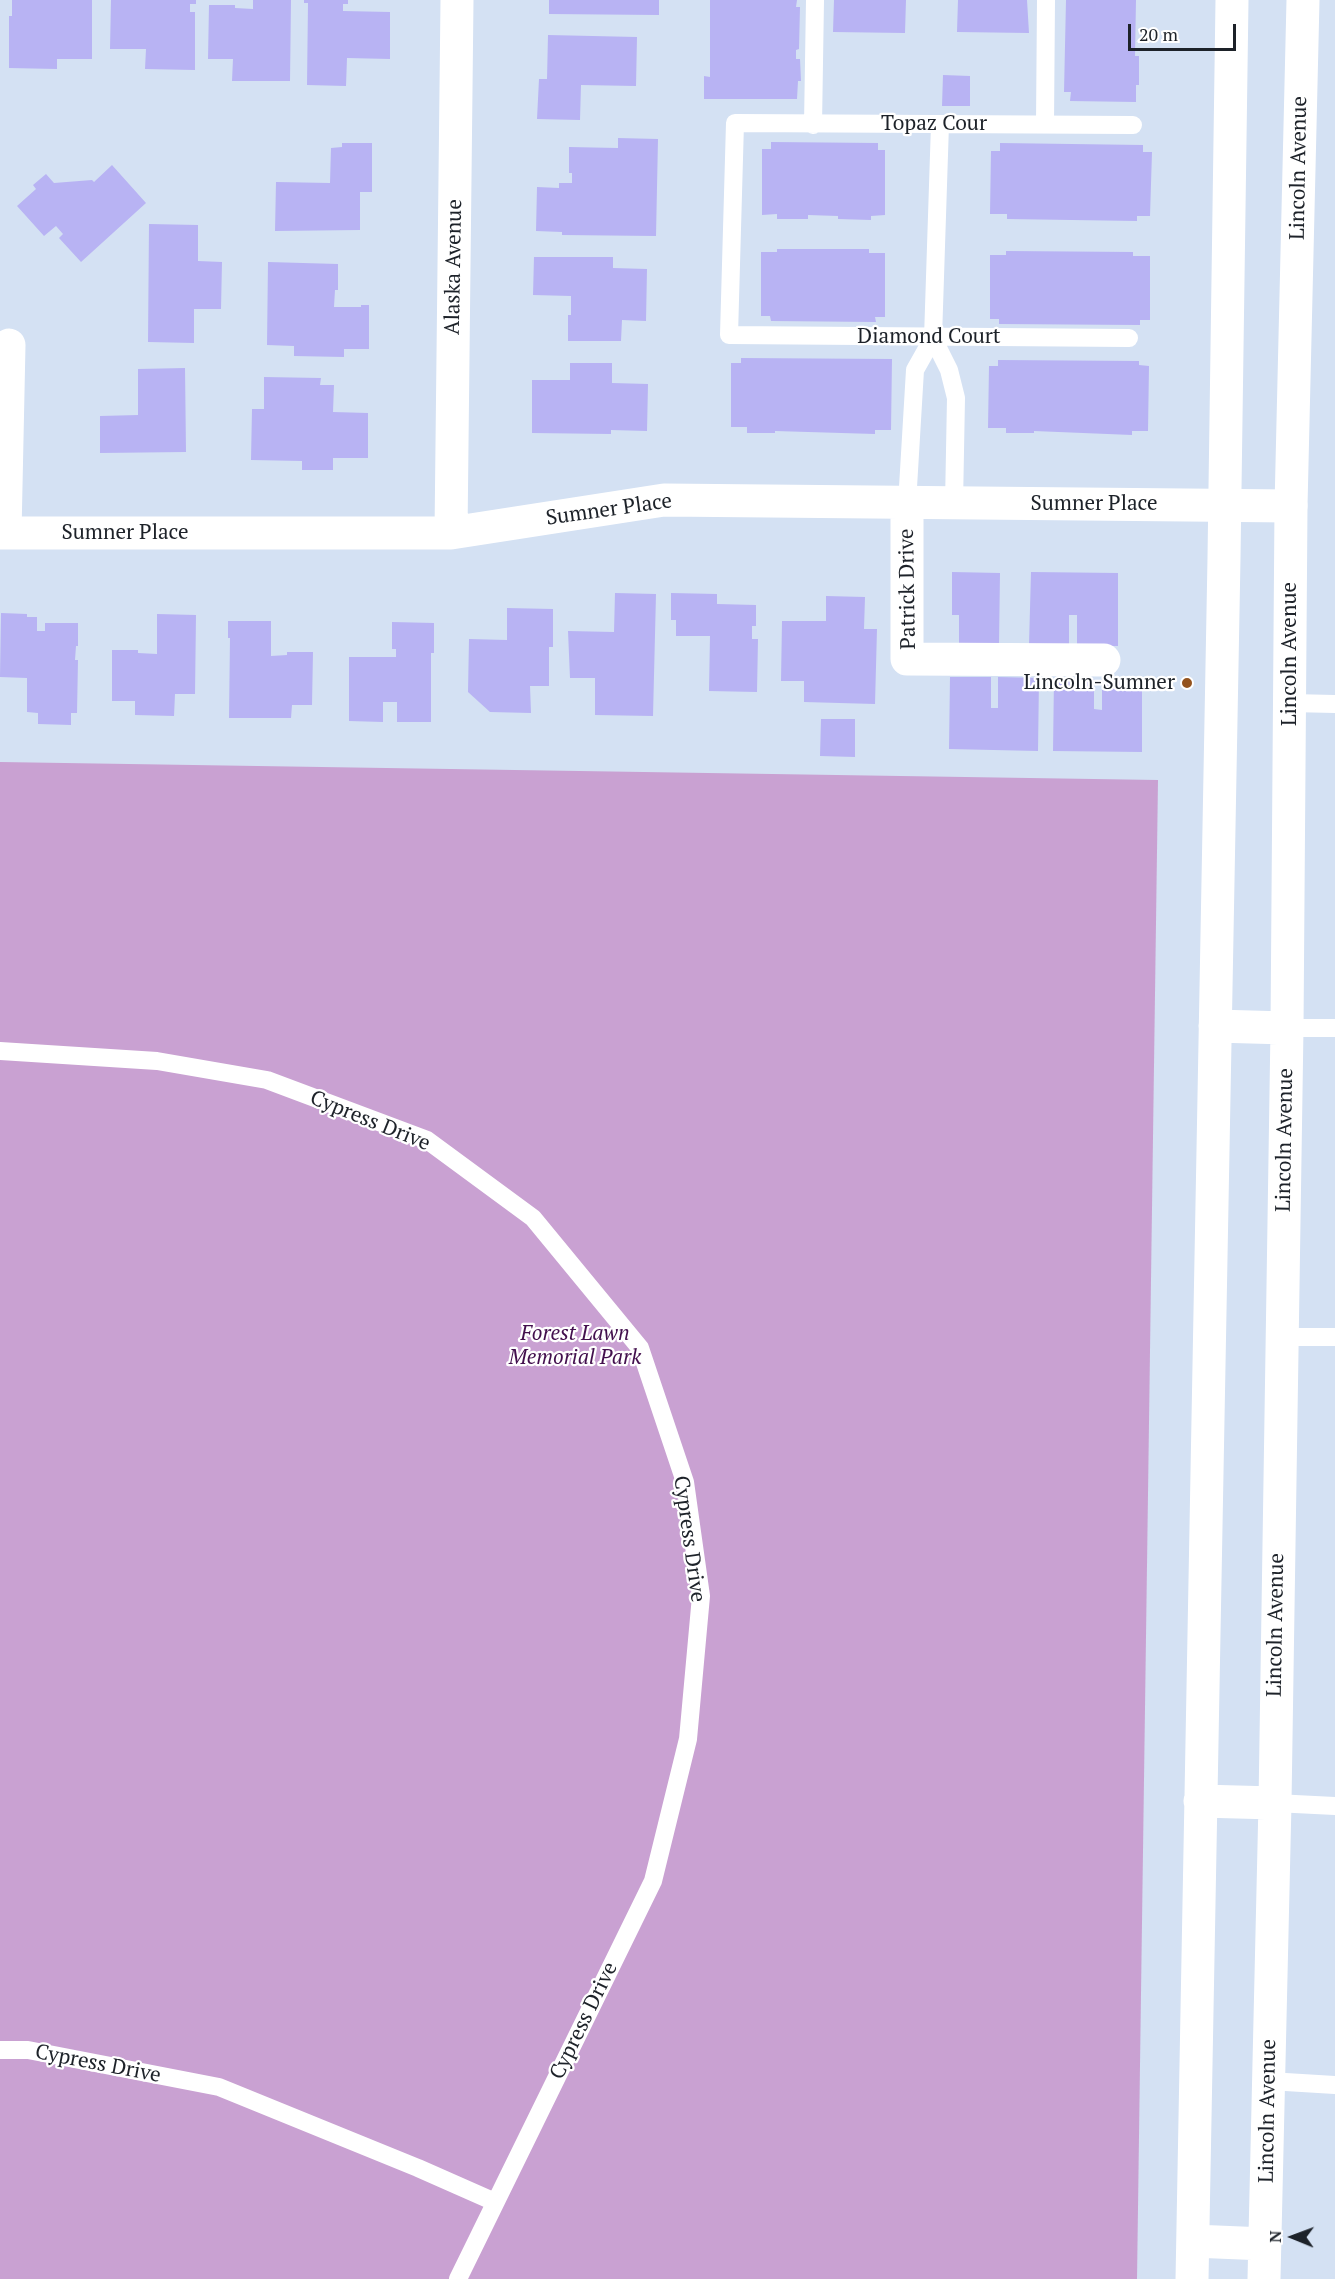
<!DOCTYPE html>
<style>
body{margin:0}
#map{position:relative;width:1335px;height:2279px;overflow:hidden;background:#d4e1f3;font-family:"PT Serif",serif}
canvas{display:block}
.north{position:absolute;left:1263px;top:2207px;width:60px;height:60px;-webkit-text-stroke:4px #fff;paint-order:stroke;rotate:271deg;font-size:16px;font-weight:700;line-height:24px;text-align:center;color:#1d2229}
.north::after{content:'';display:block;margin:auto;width:21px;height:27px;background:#1d2229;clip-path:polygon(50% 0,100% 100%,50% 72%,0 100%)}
.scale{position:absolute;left:1128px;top:24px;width:108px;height:27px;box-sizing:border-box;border:3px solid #1d2229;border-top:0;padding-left:8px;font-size:18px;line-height:21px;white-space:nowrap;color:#1d2229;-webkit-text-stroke:4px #fff;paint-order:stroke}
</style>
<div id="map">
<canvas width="1335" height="2279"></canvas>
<div class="north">N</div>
<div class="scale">20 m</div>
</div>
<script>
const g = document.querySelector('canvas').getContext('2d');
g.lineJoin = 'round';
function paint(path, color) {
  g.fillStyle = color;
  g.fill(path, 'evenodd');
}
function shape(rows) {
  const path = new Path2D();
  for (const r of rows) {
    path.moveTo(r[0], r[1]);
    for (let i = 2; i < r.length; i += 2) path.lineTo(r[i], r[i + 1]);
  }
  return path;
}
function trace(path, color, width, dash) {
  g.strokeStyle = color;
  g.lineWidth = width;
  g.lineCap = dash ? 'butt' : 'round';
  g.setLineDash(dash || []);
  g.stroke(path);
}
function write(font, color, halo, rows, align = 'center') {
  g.font = font + ' "PT Serif",serif';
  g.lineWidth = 4.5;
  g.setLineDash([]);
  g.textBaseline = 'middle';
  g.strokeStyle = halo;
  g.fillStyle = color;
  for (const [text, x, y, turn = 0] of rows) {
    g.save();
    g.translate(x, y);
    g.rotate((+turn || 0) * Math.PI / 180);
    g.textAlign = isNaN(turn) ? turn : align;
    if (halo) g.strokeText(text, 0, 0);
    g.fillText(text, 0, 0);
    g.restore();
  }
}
const green = shape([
 [0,762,1158,780,1137,2279,0,2279]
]);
const building = shape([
 [12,0,92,0,92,59,57,59,57,69,9,68,9,16,12,16],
 [111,0,196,0,196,4,190,4,190,12,195,12,195,70,145,69,146,49,110,49],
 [253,0,291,0,290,81,232,81,233,59,208,59,209,5,235,5,235,8,253,9],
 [304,0,348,0,348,4,343,4,343,11,390,12,390,59,347,58,346,86,307,85,308,3,304,3],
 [549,0,659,0,659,15,549,14],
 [710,0,797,0,796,7,800,7,799,49,796,50,796,59,800,59,801,81,798,81,797,99,704,99,704,76,710,77],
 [834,0,906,0,905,33,833,32],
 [958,0,1027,0,1029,33,957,32],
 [1066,0,1136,0,1135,56,1139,56,1139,85,1136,85,1136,102,1070,101,1071,92,1064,92],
 [548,35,637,37,636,86,581,85,580,120,537,119,539,79,547,79],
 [943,75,970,76,970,106,942,106],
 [618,138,658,139,656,236,562,235,562,232,536,231,537,187,559,188,559,183,572,183,572,173,569,173,569,147,618,148],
 [771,142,878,143,878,150,885,150,885,215,871,216,871,220,838,219,838,216,808,215,808,219,777,219,777,214,762,215,762,149,771,149],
 [342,143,372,143,372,192,360,192,360,230,275,231,276,182,330,183,331,148,342,147],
 [1000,143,1143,145,1143,152,1152,152,1150,216,1137,216,1137,221,1007,219,1007,214,990,214,991,151,1000,151],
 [112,165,146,203,81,262,59,238,63,234,56,226,44,236,17,206,36,189,33,185,46,174,54,183,92,180,94,182],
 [149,224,198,225,198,261,222,262,221,309,194,309,194,343,148,342],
 [777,249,869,249,869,253,885,253,885,317,875,317,876,322,771,321,770,316,761,316,761,252,777,252],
 [1006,251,1133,252,1133,256,1150,256,1150,320,1140,320,1140,325,999,324,999,319,990,319,990,255,1006,255],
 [534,257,613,257,613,268,647,269,646,321,622,320,621,341,568,341,568,315,571,315,571,296,533,295],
 [268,262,338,264,338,290,335,290,334,307,361,307,361,305,369,305,369,349,344,349,344,357,294,356,294,346,267,345],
 [741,358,892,359,891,430,875,430,875,434,775,431,775,433,747,433,747,427,731,427,731,363,741,363],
 [998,360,1139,361,1139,365,1149,366,1148,431,1132,431,1132,435,1034,431,1034,433,1006,433,1006,428,988,428,989,366,998,366],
 [570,363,612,363,612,383,648,384,647,431,611,430,611,434,532,433,532,380,570,380],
 [185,368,186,452,100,453,100,416,138,415,138,369],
 [264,377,321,378,320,385,334,385,333,412,368,413,368,458,333,458,333,470,302,470,302,461,251,460,252,409,264,409],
 [952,572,1000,573,999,645,959,645,959,615,952,615],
 [1031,572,1118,573,1118,646,1077,646,1077,615,1069,615,1069,645,1029,645],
 [615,593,656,594,653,716,595,715,595,678,570,678,568,631,614,632],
 [671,593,717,594,717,604,756,605,756,626,752,626,752,639,758,639,757,692,709,691,710,636,676,636,676,620,671,620],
 [826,596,865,597,864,629,877,629,875,704,804,702,804,681,781,681,782,621,826,621],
 [507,608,553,609,553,647,549,647,549,686,530,686,531,713,490,712,468,692,469,639,507,640],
 [1,613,27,614,27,617,37,617,37,631,45,631,45,623,78,623,78,646,76,646,75,660,78,660,77,713,71,713,71,725,38,724,38,713,27,712,27,678,0,677],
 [157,614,196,615,195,694,175,694,174,716,135,715,135,701,112,701,112,650,138,650,138,653,157,654],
 [228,621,271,621,271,656,287,655,287,652,313,652,312,705,292,705,291,718,229,718,230,638,228,638],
 [392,622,434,623,434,653,431,653,431,722,397,722,397,702,383,702,383,722,349,721,349,657,396,657,396,649,392,649],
 [950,677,991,677,991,708,998,708,998,677,1039,678,1038,751,949,749],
 [1054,678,1094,679,1094,709,1102,710,1102,679,1142,680,1142,752,1053,751],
 [821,719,855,719,855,757,820,756]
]);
const lane = shape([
 [940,124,933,338,949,370,956,398,954,504],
 [1045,124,1046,0],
 [813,125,815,0],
 [1129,338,729,335,735,123,1133,125],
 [907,504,915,370,933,338],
 [1290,703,1335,704],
 [1287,1028,1335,1028],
 [0,1051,157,1061,267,1080,427,1140,533,1218,640,1348,685,1482,701,1596,688,1739,653,1881,458,2279],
 [1282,1337,1335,1337],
 [1275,1803,1335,1806],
 [0,2050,28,2050,219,2087,418,2168,495,2202],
 [1269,2081,1335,2085]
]);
const street = shape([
 [907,504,907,659,1104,660],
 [0,533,451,533,664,500,1291,506],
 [5,533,9,345],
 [451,533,457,0]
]);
const primary = shape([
 [1215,1026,1287,1028],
 [1200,1801,1275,1803],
 [1193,2241,1265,2244],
 [1192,2279,1224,558,1232,0],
 [1264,2279,1275,1803,1287,1028,1291,506,1303,0]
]);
const markers = [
 [1187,683,6,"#94531e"]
];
const streetNames = [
 ["Topaz Cour",934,124],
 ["Lincoln Avenue",1299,168,-89],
 ["Alaska Avenue",454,267,-89],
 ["Diamond Court",929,337],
 ["Sumner Place",1094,504],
 ["Sumner Place",609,510,-8],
 ["Sumner Place",125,533],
 ["Patrick Drive",908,589,-91],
 ["Lincoln Avenue",1290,654,-90],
 ["Cypress Drive",370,1121,22],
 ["Lincoln Avenue",1285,1140,-89],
 ["Cypress Drive",689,1539,82],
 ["Lincoln Avenue",1276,1625,-89],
 ["Cypress Drive",584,2021,-64],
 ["Cypress Drive",98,2064,11],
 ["Lincoln Avenue",1268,2111,-89]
];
const poiNames = [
 ["Lincoln-Sumner",1175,683]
];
const parkNames = [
 ["Forest Lawn",575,1334],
 ["Memorial Park",575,1358]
];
paint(green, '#c9a1d2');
paint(building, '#b8b3f3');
trace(lane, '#fff', 18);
trace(street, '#fff', 33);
trace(primary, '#fff', 33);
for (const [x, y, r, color] of markers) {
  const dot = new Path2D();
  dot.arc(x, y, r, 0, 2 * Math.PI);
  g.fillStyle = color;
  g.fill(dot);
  trace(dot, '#fff', 2);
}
write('21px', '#1d2229', '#fff', streetNames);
write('21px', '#1d2229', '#fff', poiNames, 'right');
write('italic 21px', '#420f4d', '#fff', parkNames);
</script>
